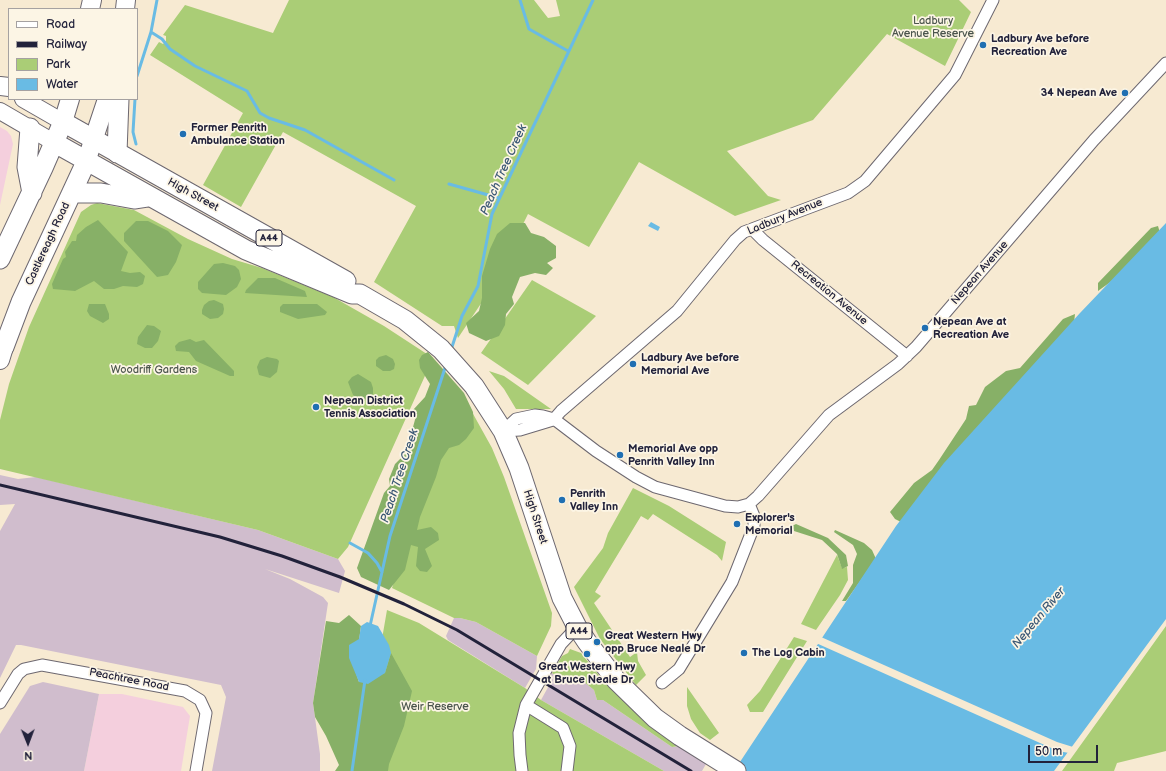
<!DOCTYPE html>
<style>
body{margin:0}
#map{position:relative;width:1166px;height:771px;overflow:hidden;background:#f7ead2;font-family:"Balsamiq Sans",sans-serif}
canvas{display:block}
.legend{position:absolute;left:8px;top:8px;width:130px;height:92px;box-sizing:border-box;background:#fcf5e5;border:1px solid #a5a1a1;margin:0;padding:5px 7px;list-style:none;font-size:12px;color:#22223b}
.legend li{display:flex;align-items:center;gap:8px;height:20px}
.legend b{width:20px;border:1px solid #a5a1a1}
.north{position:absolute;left:8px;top:723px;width:40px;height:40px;-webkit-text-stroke:3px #fcf5e5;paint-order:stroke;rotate:179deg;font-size:11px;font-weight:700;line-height:16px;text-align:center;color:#22223b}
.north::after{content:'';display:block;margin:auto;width:14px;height:18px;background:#22223b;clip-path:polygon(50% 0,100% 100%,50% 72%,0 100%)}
.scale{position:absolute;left:1028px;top:745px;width:70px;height:18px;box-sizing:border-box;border:2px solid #22223b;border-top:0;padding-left:5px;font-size:12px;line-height:14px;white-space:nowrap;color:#22223b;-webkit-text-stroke:3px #fcf5e5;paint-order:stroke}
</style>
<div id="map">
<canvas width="1166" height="771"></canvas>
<ul class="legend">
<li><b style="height:5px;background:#fff"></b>Road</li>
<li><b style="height:5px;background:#22223b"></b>Railway</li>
<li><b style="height:11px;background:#aacd76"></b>Park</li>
<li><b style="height:11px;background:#69bbe4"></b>Water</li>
</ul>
<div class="north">N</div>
<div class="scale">50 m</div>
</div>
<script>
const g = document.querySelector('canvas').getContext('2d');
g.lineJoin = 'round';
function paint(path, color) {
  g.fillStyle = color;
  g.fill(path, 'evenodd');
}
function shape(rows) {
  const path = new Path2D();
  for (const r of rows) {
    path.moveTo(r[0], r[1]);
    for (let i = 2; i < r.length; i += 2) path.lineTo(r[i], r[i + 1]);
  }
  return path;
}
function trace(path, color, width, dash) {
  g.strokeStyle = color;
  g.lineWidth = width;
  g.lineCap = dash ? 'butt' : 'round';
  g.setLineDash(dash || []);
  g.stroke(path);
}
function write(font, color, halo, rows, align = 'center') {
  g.font = font + ' "Balsamiq Sans",sans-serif';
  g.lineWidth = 3.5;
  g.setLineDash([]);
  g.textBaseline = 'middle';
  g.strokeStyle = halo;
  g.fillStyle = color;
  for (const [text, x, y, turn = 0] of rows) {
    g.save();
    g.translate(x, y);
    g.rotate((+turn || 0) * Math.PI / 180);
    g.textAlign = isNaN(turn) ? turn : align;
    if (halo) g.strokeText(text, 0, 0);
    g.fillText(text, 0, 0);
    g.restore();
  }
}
const built = shape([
 [0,127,7,131,11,136,13,144,0,205],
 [99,694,122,694,183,707,190,716,181,771,84,771]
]);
const industrial = shape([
 [0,475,18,479,36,477,258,530,338,559,345,571,339,593,265,569,290,579,323,597,328,603,313,703,320,754,320,771,212,771,226,697,221,685,21,645,16,645,0,678,0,531,15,504,0,505],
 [454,618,460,618,476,622,537,656,536,669,525,688,448,640,446,636],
 [552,673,558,677,583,681,594,690,597,700,603,700,672,747,678,746,706,764,702,771,664,771,541,700,552,680,549,678],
 [43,682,99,694,84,771,0,771,0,734,30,686]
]);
const green = shape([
 [289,0,534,0,548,18,560,16,556,0,959,0,971,12,945,66,887,34,813,120,727,151,768,196,781,200,735,216,639,162,589,247,528,214,492,287,458,338,454,326,442,326,374,282,416,206,283,132,241,207,203,185,243,113,150,55,159,42,163,44,166,41,166,36,163,35,185,5,273,33],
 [97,203,134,210,188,239,232,259,262,268,333,297,384,326,433,358,348,547,338,559,258,530,0,469,0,420,9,384,29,327,81,212,91,205],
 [532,280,596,316,528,385,481,353],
 [489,371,504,376,551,409,516,409,504,389],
 [454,396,472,412,492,448,504,477,552,613,551,626,537,656,476,622,460,618,454,618,392,588],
 [633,488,669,506,726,542,722,561,717,555,653,514,648,520,641,516,595,592,601,596,594,603,630,657,637,652,638,661,646,675,636,685,600,639,574,587,603,548,608,533],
 [837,555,842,568,847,567,848,580,840,595,816,630,801,624],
 [387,610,419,623,525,688,541,700,664,771,370,771,369,714],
 [1166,626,1166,751,1117,763,1114,771,1062,771],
 [794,637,807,641,763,712,750,712,747,705,760,691],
 [570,649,581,653,606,684,631,706,679,742,678,746,672,747,603,700,597,700,594,690,583,681,558,677,552,673,562,656,568,653],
 [687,687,719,733,710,740,700,733,691,719,687,706]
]);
const forest = shape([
 [98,220,128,252,121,271,130,273,140,272,145,276,143,284,137,287,123,286,114,289,104,289,94,281,75,291,53,289,52,284,63,259,66,257,65,252,72,241,76,241,77,235,86,227],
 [136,221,148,221,168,231,182,245,176,262,168,275,157,277,124,241,124,233],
 [510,223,525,223,531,233,544,237,556,246,556,258,547,263,553,268,546,275,535,273,520,277,512,297,514,304,506,314,505,325,499,336,486,341,469,333,466,323,479,311,482,298,482,276,490,249,497,234],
 [1158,226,1160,233,1116,278,1098,291,1098,283,1151,228],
 [223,263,235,266,239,270,241,279,237,287,226,295,202,293,198,289,198,282,214,264],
 [258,278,275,278,305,291,307,297,245,293,246,290],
 [214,300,223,304,224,309,223,314,218,318,210,319,202,314,202,310,204,305,209,301],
 [89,304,105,304,109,314,109,319,103,323,90,316,87,311],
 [283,304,317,304,327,312,325,315,298,319,280,312,280,307],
 [1075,314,1074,323,903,523,895,519,890,512,914,483,932,470,939,460,966,419,969,406,976,405,985,387,1006,371,1020,368,1063,319],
 [147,325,154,326,161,331,158,341,152,348,145,348,137,344,138,337],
 [190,339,196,342,204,340,234,371,234,376,230,376,196,361,189,352,176,351,175,346,179,342],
 [428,352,464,393,473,412,474,428,466,439,459,445,449,448,441,460,436,477,420,517,417,530,431,527,438,533,439,540,425,549,432,566,427,572,420,571,416,566,418,547,411,545,405,570,389,590,361,577,357,568,384,493,390,486,389,479,395,464,406,453,416,416,413,410,425,397,430,384,420,368,419,360,422,355],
 [386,355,393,359,395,364,394,369,390,371,383,371,376,366,376,360,379,357],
 [267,357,277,359,279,361,277,372,270,378,259,375,257,367,260,360],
 [358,374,371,382,373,388,373,395,363,401,353,395,348,382,352,377],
 [796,524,828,538,846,555,848,566,842,569,837,554,822,540,794,531,792,526],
 [835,530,864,543,872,550,876,559,846,601,842,601,853,583,853,565,857,554,853,545,834,532],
 [349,615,361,626,355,670,359,682,385,673,391,653,412,691,404,726,389,764,388,771,335,771,339,765,326,736,315,717,313,703,326,621,339,623]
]);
const water = shape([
 [651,222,660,227,658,231,648,226],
 [1166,223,1166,619,1054,771,734,771,896,526,944,463,1080,313],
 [367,622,378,626,389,645,391,653,385,673,368,684,359,682,349,658,349,645,359,639,361,626]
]);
const pier = shape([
 [821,637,1057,742,1073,747,1069,753,1058,751,816,643]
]);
const stream = shape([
 [157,0,151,32,162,39,170,49,195,66,247,91,260,113,269,118,305,130,394,180],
 [520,0,529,29,568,51],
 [137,76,151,32],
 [135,99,133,132,136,144],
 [449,184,499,198],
 [451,350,462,316,478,286,492,214,593,0],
 [350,543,368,553,377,563,382,572],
 [370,626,390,536,446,365],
 [352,771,365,680]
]);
const minor = shape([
 [752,229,763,240,907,356],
 [554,419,561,411,677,311,735,240,744,232,848,193,865,181,955,75,993,0],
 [503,431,516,419,535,415,543,416,554,419,596,451,636,477,655,487,725,506,738,507,749,504,758,496,829,415,898,364,916,347,1094,140,1166,63],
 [503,431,520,430,553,420],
 [662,683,679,669,732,582,754,526,754,516,749,504],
 [0,703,18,674,24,669,42,665,185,691,200,700,206,713,196,771],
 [526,705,563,728,570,746,567,771],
 [522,771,520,755,519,733,526,705,561,644,577,627]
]);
const secondary = shape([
 [23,99,63,122],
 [0,111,55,143]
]);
const primary = shape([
 [90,9,92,0],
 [125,9,126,0],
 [0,86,9,87],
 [63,122,70,99],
 [86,162,107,99],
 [0,360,4,347]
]);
const trunk = shape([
 [30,128,27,167,32,193],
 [55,143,246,250,352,294,360,294,405,320,441,349,474,386,503,431,519,468,562,598,577,627,587,642,616,680,655,718,680,736,736,771],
 [117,153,119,99],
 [72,193,101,193,134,199,147,197],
 [0,259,43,168,63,122,346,281],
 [0,346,4,347,21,302,86,162]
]);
const rail = shape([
 [0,485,220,537,282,556,340,577,404,604,457,630,691,771]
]);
const markers = [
 [983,45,4,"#1f6fb2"],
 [1125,93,4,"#1f6fb2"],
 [183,134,4,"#1f6fb2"],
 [925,328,4,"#1f6fb2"],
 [633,364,4,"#1f6fb2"],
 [316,407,4,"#1f6fb2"],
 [620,455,4,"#1f6fb2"],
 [562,500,4,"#1f6fb2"],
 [737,524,4,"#1f6fb2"],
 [597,642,4,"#1f6fb2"],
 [744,653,4,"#1f6fb2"],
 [587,654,4,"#1f6fb2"]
];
const shields = [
 [269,238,26],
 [579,631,26]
];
const shieldNames = [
 ["A44",269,238],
 ["A44",579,631]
];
const parkNames = [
 ["Ladbury",933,21],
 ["Avenue Reserve",933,34],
 ["Woodriff Gardens",154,370],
 ["Weir Reserve",435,707]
];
const poiNames = [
 ["Ladbury Ave before",991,39],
 ["Recreation Ave",991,52],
 ["34 Nepean Ave",1117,93,"right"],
 ["Former Penrith",191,128],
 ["Ambulance Station",191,141],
 ["Nepean Ave at",933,322],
 ["Recreation Ave",933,335],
 ["Ladbury Ave before",641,358],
 ["Memorial Ave",641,371],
 ["Nepean District",324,401],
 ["Tennis Association",324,414],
 ["Memorial Ave opp",628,449],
 ["Penrith Valley Inn",628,462],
 ["Penrith",570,494],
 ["Valley Inn",570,507],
 ["Explorer's",745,518],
 ["Memorial",745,531],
 ["Great Western Hwy",605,636],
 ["opp Bruce Neale Dr",605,649],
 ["The Log Cabin",752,653],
 ["Great Western Hwy",587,667,"center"],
 ["at Bruce Neale Dr",587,680,"center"]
];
const streetNames = [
 ["High Street",193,195,29],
 ["Ladbury Avenue",785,217,-22],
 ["Castlereagh Road",48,244,-65],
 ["Nepean Avenue",980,273,-49],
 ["Recreation Avenue",829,293,39],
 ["High Street",535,517,72],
 ["Peachtree Road",129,680,11]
];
const waterNames = [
 ["Peach Tree Creek",504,170,-66],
 ["Peach Tree Creek",400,476,-72],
 ["Nepean River",1039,618,-50]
];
paint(built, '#f4cfdd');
paint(industrial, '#d0bdcd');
paint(green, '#aacd76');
paint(forest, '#87b067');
paint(water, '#69bbe4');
paint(pier, '#f7ead2');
trace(stream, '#69bbe4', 3);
trace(minor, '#6d6870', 13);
trace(secondary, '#6d6870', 18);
trace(primary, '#6d6870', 20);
trace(trunk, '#6d6870', 21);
trace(minor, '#fff', 11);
trace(secondary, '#fff', 16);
trace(primary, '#fff', 18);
trace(trunk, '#fff', 19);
trace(rail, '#22223b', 3);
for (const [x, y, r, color] of markers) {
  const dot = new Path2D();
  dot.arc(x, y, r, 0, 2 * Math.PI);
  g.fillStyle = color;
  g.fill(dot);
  trace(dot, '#fcf5e5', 1.5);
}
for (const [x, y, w] of shields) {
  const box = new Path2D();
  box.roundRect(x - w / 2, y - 8, w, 16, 3);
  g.fillStyle = '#fcf5e5';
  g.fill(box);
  trace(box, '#22223b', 1);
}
write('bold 10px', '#22223b', null, shieldNames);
write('11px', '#4b554d', '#fcf5e5', parkNames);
write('bold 11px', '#22223b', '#fcf5e5', poiNames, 'left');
write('11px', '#22223b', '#fcf5e5', streetNames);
write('italic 12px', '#3b5876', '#fcf5e5', waterNames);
</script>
